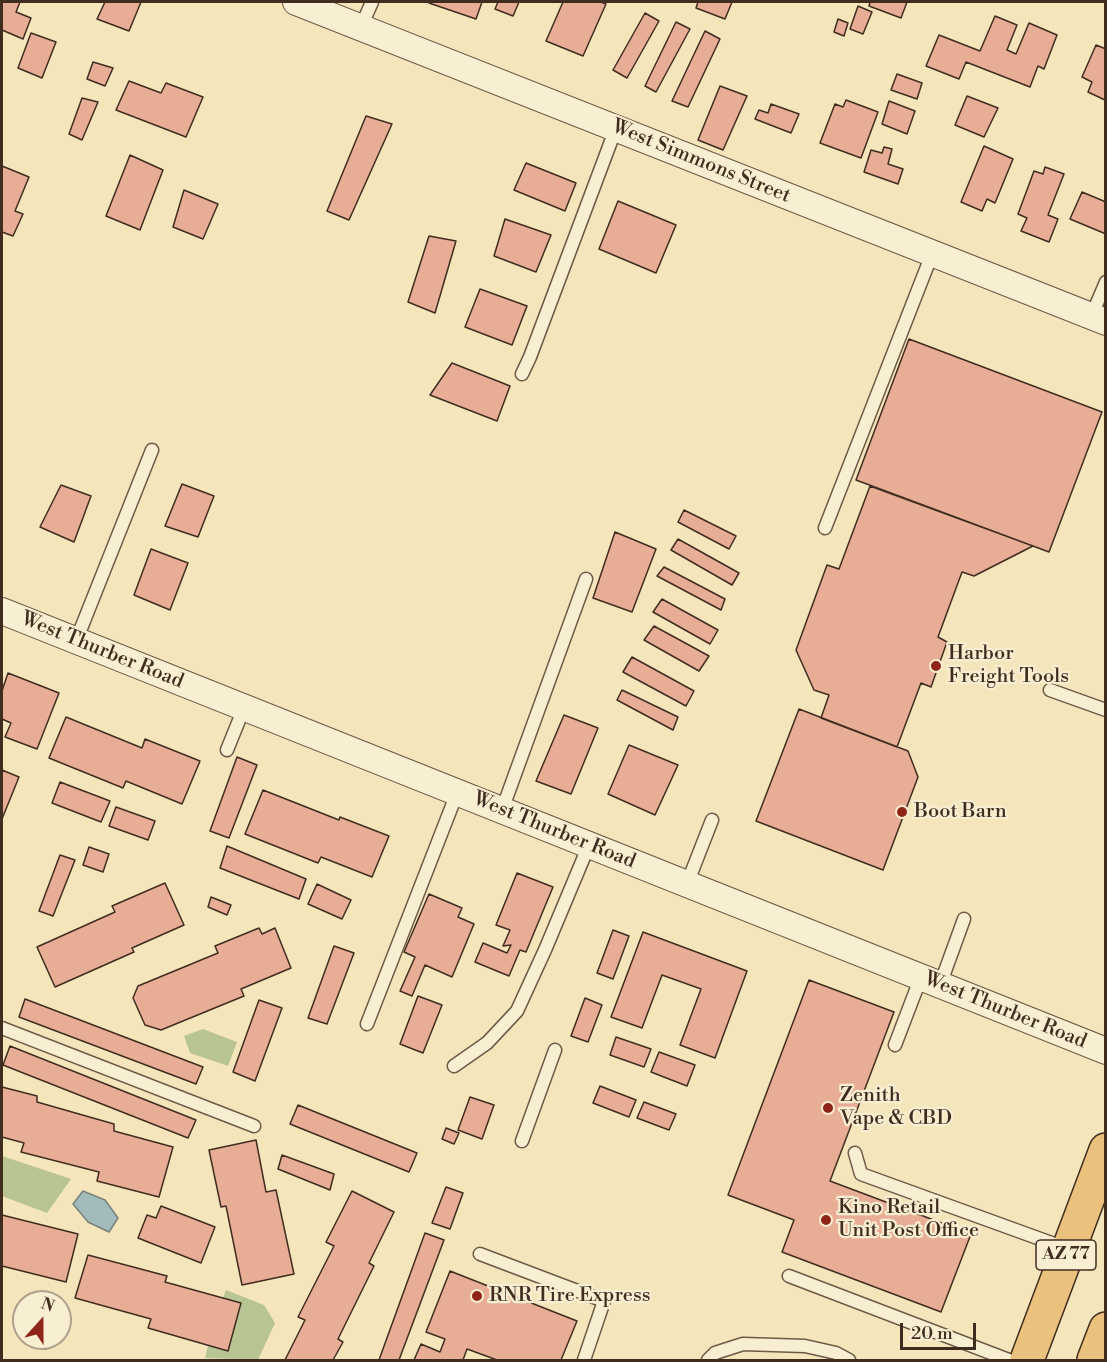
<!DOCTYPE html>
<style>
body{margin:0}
#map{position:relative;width:1107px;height:1362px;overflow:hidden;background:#f4e5ba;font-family:"Libre Bodoni",serif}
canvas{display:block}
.frame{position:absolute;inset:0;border:3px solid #412c20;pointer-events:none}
.north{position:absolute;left:12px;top:1290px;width:60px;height:60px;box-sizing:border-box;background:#f8eed2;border:2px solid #afa08b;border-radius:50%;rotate:21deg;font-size:16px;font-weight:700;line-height:24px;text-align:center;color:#412c20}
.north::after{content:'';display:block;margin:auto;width:21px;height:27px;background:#8f2418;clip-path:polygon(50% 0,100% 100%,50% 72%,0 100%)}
.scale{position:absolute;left:900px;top:1323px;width:76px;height:27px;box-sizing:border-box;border:3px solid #412c20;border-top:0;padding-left:8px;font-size:18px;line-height:21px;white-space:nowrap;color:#412c20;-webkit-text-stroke:4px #f8eed2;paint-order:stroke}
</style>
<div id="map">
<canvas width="1107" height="1362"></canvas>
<div class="frame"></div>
<div class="north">N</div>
<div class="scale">20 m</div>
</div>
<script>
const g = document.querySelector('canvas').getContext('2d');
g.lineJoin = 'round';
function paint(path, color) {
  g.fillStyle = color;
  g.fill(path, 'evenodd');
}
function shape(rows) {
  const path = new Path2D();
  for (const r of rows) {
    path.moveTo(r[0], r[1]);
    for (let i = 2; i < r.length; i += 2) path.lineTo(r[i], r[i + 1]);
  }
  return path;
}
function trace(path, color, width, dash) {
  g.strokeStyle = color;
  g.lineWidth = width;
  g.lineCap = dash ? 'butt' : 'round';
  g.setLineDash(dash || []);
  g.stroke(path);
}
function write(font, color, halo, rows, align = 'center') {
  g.font = font + ' "Libre Bodoni",serif';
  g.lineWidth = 4.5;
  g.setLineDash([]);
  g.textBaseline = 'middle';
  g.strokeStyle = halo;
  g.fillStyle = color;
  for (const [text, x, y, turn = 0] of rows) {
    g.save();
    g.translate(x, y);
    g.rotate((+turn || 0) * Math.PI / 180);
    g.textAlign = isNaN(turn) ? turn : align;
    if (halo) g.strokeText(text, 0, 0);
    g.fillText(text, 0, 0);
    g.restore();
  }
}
const green = shape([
 [203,1029,237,1042,228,1066,190,1053,184,1036],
 [2,1156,71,1179,47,1213,2,1196],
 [226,1290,264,1305,275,1323,258,1360,205,1358,208,1345,228,1350,241,1304,223,1298]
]);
const water = shape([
 [83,1191,105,1200,118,1218,109,1232,88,1222,73,1204,83,1191]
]);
const building = shape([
 [2,2,20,2,16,12,31,18,23,39,2,30,2,2],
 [105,2,141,2,129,31,97,19,105,2],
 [429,2,482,2,476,19,429,3,429,2],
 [498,2,519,2,513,16,495,9,498,2],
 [563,2,601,2,606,4,583,56,546,41,563,2],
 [698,2,732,2,725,19,696,8,698,2],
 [870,2,907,2,901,18,869,6,870,2],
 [858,6,872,12,863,34,850,29,858,6],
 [645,13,659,21,627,78,613,70,645,13],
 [995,16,1017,25,1007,50,1016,54,1029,23,1057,35,1044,69,1038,66,1030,87,966,62,959,79,926,66,939,35,980,51,995,16],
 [838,19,848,23,844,36,834,32,838,19],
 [676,22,690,29,656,92,645,86,676,22],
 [705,31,720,39,688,107,672,101,705,31],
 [31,33,56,42,42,78,18,68,31,33],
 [1096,45,1106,49,1105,100,1088,92,1092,82,1082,77,1096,45],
 [93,62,113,68,105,86,87,79,93,62],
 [897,74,922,83,917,99,891,90,897,74],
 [129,81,161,93,166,83,203,97,186,137,116,110,129,81],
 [720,86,747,96,723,150,698,140,720,86],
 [967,96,998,108,984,137,955,125,967,96],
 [82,98,98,102,82,140,69,134,82,98],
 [846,100,878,112,861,158,820,143,835,104,843,107,846,100],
 [889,101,915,111,907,134,882,124,889,101],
 [771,104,799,114,791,133,755,119,759,110,768,113,771,104],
 [366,116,392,124,349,220,327,211,366,116],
 [984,146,1013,159,995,203,987,199,982,211,961,202,984,146],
 [884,147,892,149,888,164,903,169,898,184,864,172,871,150,882,153,884,147],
 [130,155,163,170,140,230,106,216,130,155],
 [526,163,576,183,565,211,514,190,526,163],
 [2,166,29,177,15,211,23,214,13,236,2,232,2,166],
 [1045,167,1064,174,1048,215,1058,219,1049,242,1021,231,1027,218,1018,214,1034,171,1043,174,1045,167],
 [184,190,218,204,203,239,173,227,184,190],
 [1082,192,1106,202,1106,234,1070,219,1082,192],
 [618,201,676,225,656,273,599,249,618,201],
 [505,219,551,235,536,272,494,256,505,219],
 [429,236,456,241,435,313,408,302,429,236],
 [480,289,527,306,512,345,465,327,480,289],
 [909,339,1102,412,1049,552,856,480,909,339],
 [452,363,510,386,497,421,430,395,452,363],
 [182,484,214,496,198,537,165,526,182,484],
 [61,485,91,496,74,542,40,527,61,485],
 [870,486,1033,546,974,576,962,572,938,637,947,642,931,687,921,683,897,747,821,718,829,695,814,690,796,650,827,565,839,569,870,486],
 [684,510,736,536,729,549,678,522,684,510],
 [615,532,656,549,632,612,593,598,615,532],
 [678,539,739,573,732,585,671,550,678,539],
 [151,549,188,563,170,610,134,595,151,549],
 [664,567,725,599,721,610,657,576,664,567],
 [662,599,718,630,710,644,653,612,662,599],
 [654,626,709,656,699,671,644,640,654,626],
 [632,657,694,691,686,706,623,672,632,657],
 [8,673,59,693,37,749,5,737,11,723,2,719,2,691,8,673],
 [622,690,678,717,673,730,617,700,622,690],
 [799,709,908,751,918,777,883,870,756,821,799,709],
 [564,715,598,728,571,794,536,781,564,715],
 [66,717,142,748,145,739,200,761,182,804,126,781,123,788,49,758,66,717],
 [629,745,678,765,655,815,608,794,629,745],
 [237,757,257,765,229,838,210,831,237,757],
 [2,770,19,777,2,819,2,770],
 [60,782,110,801,101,822,52,803,60,782],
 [263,790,339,820,340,817,389,836,372,877,321,857,318,863,245,834,263,790],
 [116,807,155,821,148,840,109,826,116,807],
 [227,846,306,879,299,899,220,868,227,846],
 [89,847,109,854,103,872,83,865,89,847],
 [60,855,75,860,53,916,39,911,60,855],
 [517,873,553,887,526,952,520,950,509,976,475,962,483,943,507,953,511,945,503,946,510,930,496,925,517,873],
 [165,883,184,925,132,948,134,952,55,987,37,947,115,912,112,906,165,883],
 [317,884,351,900,342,919,308,904,317,884],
 [429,894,462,908,458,917,474,924,452,977,425,965,412,996,400,991,415,957,404,952,429,894],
 [211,897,231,905,227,915,208,907,211,897],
 [259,928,262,934,275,928,291,968,241,989,244,996,161,1030,145,1025,133,998,138,986,218,953,215,946,259,928],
 [613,930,629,936,613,979,597,973,613,930],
 [643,932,747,971,715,1058,680,1045,701,989,662,975,642,1028,611,1017,643,932],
 [334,946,354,953,327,1024,308,1018,334,946],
 [809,980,894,1012,830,1181,971,1234,941,1312,782,1252,794,1220,728,1195,809,980],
 [418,996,442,1005,423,1053,400,1044,418,996],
 [585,998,602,1005,588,1042,571,1036,585,998],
 [25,999,203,1067,196,1084,19,1017,25,999],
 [259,1000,282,1008,255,1081,233,1072,259,1000],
 [616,1037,651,1049,644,1067,610,1055,616,1037],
 [10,1046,196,1120,188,1138,3,1065,10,1046],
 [659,1052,695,1065,687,1086,651,1072,659,1052],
 [600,1086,636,1100,629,1117,593,1103,600,1086],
 [2,1087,37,1096,37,1102,114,1124,114,1131,173,1147,159,1197,97,1181,99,1172,21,1152,24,1143,2,1137,2,1087],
 [470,1097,494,1105,482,1139,458,1130,470,1097],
 [644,1102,676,1114,669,1130,637,1118,644,1102],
 [298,1105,417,1153,409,1172,290,1124,298,1105],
 [446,1128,459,1133,454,1144,442,1139,446,1128],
 [256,1140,266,1192,276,1190,294,1274,242,1285,226,1206,221,1207,209,1150,256,1140],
 [282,1155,334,1174,330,1190,278,1169,282,1155],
 [446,1187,463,1193,450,1229,432,1223,446,1187],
 [352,1191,394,1212,369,1263,374,1266,338,1339,343,1342,333,1360,285,1360,305,1320,298,1317,334,1246,326,1242,352,1191],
 [161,1206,215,1227,201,1263,138,1238,147,1215,156,1218,161,1206],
 [2,1215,78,1234,66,1282,2,1266,2,1215],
 [425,1233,444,1240,399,1360,379,1360,425,1233],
 [88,1255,167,1276,165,1282,241,1303,228,1351,148,1328,151,1319,75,1298,88,1255],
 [450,1271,577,1321,561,1360,497,1360,467,1349,463,1360,414,1360,421,1344,440,1352,445,1339,426,1332,450,1271]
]);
const lane = shape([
 [361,27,372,2],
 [1091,317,1106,282],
 [522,374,530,357,616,128],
 [825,528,932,254],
 [76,641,152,450],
 [1050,690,1106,710],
 [227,750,244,708],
 [502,810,586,579],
 [687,884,712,820],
 [940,985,964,919],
 [367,1024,457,793],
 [2,1028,254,1126],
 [895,1045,921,977],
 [454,1066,487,1043,517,1011,545,950,589,845],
 [522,1141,555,1050],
 [855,1153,861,1174,1068,1249],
 [480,1254,604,1301,584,1360],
 [789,1276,1009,1360],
 [708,1360,715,1353,743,1344,805,1346,836,1353,849,1360]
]);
const street = shape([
 [296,2,1106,322],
 [2,611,1106,1051]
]);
const highway = shape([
 [1027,1360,1106,1150],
 [1094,1360,1106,1329]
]);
const markers = [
 [936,666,6,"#8f2418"],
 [902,812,6,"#8f2418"],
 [828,1108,6,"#8f2418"],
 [826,1220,6,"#8f2418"],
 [477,1296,6,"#8f2418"]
];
const shields = [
 [1066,1255,60]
];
const shieldNames = [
 ["AZ 77",1066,1255]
];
const streetNames = [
 ["West Simmons Street",701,162,22],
 ["West Thurber Road",102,651,22],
 ["West Thurber Road",554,831,22],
 ["West Thurber Road",1005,1011,22]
];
const poiNames = [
 ["Harbor",948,654],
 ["Freight Tools",948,677],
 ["Boot Barn",914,812],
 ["Zenith",840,1096],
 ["Vape & CBD",840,1119],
 ["Kino Retail",838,1208],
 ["Unit Post Office",838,1231],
 ["RNR Tire Express",489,1296]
];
paint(green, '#b8c593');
paint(water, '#a2bcbb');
trace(water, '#7b827d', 1.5);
paint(building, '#e7ae95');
trace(building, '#412c20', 1.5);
trace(lane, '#6e5a46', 15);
trace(street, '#6e5a46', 28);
trace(highway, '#412c20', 36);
trace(lane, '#f8eed2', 12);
trace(street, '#f8eed2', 26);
trace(highway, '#eac27d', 33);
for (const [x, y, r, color] of markers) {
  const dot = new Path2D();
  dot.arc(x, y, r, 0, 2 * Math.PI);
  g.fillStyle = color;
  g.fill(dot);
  trace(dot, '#f8eed2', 2);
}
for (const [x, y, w] of shields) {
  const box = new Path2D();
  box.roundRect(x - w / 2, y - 15, w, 30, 4.5);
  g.fillStyle = '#f8eed2';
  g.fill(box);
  trace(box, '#412c20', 1.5);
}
write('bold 18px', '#412c20', null, shieldNames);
write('20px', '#412c20', '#f8eed2', streetNames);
write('20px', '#412c20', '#f8eed2', poiNames, 'left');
</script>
